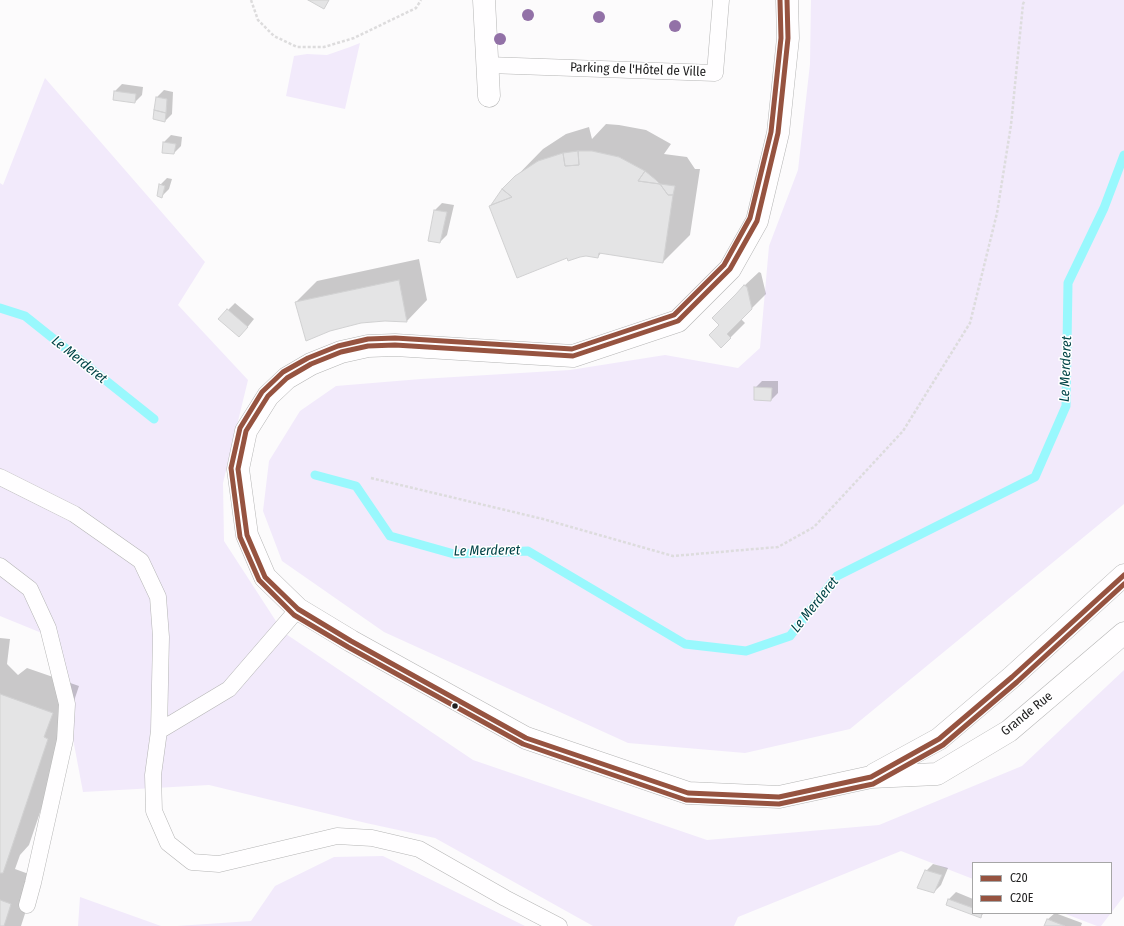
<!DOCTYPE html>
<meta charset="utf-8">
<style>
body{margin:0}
#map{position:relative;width:1124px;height:926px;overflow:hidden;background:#fcfbfc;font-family:"Fira Sans Condensed",sans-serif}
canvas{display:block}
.legend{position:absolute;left:972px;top:862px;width:140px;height:52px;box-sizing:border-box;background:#fff;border:1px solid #a6a6a6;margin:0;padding:5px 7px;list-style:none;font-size:12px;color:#212021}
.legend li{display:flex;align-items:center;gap:8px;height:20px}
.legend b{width:20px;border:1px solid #a6a6a6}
</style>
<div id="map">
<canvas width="1124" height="926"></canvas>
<ul class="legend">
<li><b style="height:5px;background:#965340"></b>C20</li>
<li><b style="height:5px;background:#965340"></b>C20E</li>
</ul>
</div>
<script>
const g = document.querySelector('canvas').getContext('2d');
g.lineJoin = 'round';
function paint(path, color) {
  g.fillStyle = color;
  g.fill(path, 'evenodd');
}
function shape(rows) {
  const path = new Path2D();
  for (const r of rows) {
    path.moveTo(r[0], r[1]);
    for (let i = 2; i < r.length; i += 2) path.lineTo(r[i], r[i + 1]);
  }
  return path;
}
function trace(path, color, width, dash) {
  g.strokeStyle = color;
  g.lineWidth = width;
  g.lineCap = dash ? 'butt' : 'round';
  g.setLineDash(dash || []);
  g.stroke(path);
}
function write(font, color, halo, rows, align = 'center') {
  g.font = font + ' "Fira Sans Condensed",sans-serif';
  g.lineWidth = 3;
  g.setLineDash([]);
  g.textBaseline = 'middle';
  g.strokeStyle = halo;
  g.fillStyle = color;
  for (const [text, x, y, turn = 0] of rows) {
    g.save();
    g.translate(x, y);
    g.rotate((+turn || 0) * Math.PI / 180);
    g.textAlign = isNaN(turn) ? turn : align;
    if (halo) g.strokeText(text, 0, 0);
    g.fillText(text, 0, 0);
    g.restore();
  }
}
const green = shape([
 [811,0,1124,0,1124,504,850,729,745,753,628,743,384,632,282,561,263,511,269,461,300,411,336,386,421,379,570,370,665,355,738,368,760,348,769,246,798,170,810,64],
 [360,43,345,109,286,96,294,56,307,54,327,55,350,47],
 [45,78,205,262,178,305,248,380,223,483,224,541,283,632,473,760,707,840,879,825,1022,766,1124,670,1124,896,1101,926,1097,926,1063,913,1111,913,1111,863,973,863,973,879,901,851,738,917,734,926,593,926,435,838,366,823,209,785,83,792,54,638,0,616,0,183,3,185],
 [383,856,525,926,177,926,251,921,275,886,334,857],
 [80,897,161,926,78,926]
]);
const shadow = shape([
 [122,84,143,87,142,95,135,102,115,91],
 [164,90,173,92,172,114,165,121,157,97],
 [606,124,619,125,646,130,671,144,664,154,687,157,695,169,700,169,690,235,663,262,601,253,598,257,586,255,567,256,490,206,503,190,543,149,566,134,589,127,592,139],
 [171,135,182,137,181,146,174,153,163,152,164,142],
 [167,178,172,179,169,189,162,196,160,185],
 [442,203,454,205,447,235,440,242,435,210],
 [419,259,427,300,407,321,385,320,296,302,317,281],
 [759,272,761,273,766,294,741,319,745,323,721,347,720,325,744,286],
 [235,303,254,319,246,329,228,310],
 [762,381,778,381,778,393,771,400,755,388],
 [0,638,10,639,7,664,18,675,27,668,79,686,71,710,74,712,29,845,20,855,15,869,37,877,21,926,0,926],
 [933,864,948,868,941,885,934,892,926,871],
 [956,892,973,899,973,913,984,913,980,917,947,904,949,899],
 [1055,913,1082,923,1081,926,1046,926,1048,919]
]);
const stream = shape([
 [0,308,25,316,154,419],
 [315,475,356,486,390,536,454,554,528,551,685,644,746,651,790,636,837,576,1035,477,1066,406,1068,283,1104,208,1124,155]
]);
const building = shape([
 [308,0,329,0,324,9,308,0],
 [114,91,136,94,135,103,113,100,114,91],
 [156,97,167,99,166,113,154,110,156,97],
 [154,110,166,113,165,122,153,119,154,110],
 [163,142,176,144,174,154,162,153,163,142],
 [578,151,592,151,619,157,645,171,638,181,660,184,668,195,673,195,663,263,599,253,598,258,586,256,580,257,568,261,567,258,517,278,489,206,512,197,502,189,515,176,538,161,563,153,565,166,579,165,578,151],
 [578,151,579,165,565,166,563,153,578,151],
 [645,171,656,180,660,184,638,181,645,171],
 [159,184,165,186,162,198,157,196,159,184],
 [660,184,675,186,673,195,668,195,660,184],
 [502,189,512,197,491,205,502,189],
 [434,210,447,212,440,243,428,241,434,210],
 [399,280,407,322,385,321,361,323,330,331,306,341,295,302,399,280],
 [744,285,747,287,752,309,727,334,731,338,721,348,709,335,719,325,712,318,736,294,744,285],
 [227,309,248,327,239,337,218,319,227,309],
 [754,387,772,388,771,401,754,400,754,387],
 [0,694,53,713,44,737,48,739,3,873,0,873,0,694],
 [925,870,942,875,934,893,917,888,925,870],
 [948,899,973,908,973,913,982,913,981,918,946,905,948,899],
 [0,900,11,904,4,926,0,926,0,900],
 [1047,919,1065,926,1044,926,1047,919]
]);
const path = shape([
 [251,0,258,20,274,36,297,47,324,47,354,38,416,8,421,0],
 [371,478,543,519,673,556,778,547,814,527,903,431,970,323,997,213,1011,125,1023,4,1025,0]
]);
const lane = shape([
 [488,65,715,73,721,0],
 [0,477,74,514,141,561,158,597,161,637,159,731],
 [0,566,30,589,48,628,67,704,65,740,33,883,27,905],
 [298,609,229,689,159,731,153,775,154,811,168,843,192,862,219,864,337,836,372,838,419,849,505,898,559,926]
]);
const street = shape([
 [484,0,489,96]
]);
const secondary = shape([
 [787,0,788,38,778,133,757,221,730,269,678,321,573,356,395,345,368,346,341,352,311,364,287,378,268,396,246,431,238,469,247,535,265,577,298,609,351,641,526,738,688,793,779,797,871,777,937,774,1009,731,1124,633],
 [875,774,939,739,1012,677,1124,575]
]);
const bus1 = shape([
 [787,0,788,38,778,133,757,221,730,269,678,321,573,356,395,345,368,346,341,352,311,364,287,378,268,396,246,431,238,469,247,535,265,577,298,609,351,641,526,738,688,793,779,797,871,777,939,739,1012,677,1124,575]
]);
const bus2 = shape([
 [780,0,781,38,771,132,750,218,724,265,674,315,572,349,395,338,368,339,338,346,308,358,283,372,262,392,240,428,231,468,240,537,259,580,294,615,348,647,523,744,686,800,779,804,873,784,943,745,1017,682,1124,584]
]);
const trees = [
 [528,15],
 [599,17],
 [675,26],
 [500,39]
];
const markers = [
 [455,706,3.5,"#212021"]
];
const streetNames = [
 ["Parking de l'Hôtel de Ville",638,70,2],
 ["Grande Rue",1027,714,-39]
];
const waterNames = [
 ["Le Merderet",79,360,39],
 ["Le Merderet",1066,369,-88],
 ["Le Merderet",487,551,-1],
 ["Le Merderet",815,605,-51]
];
paint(green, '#f2eafb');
paint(shadow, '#0003');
trace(stream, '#99f8fd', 9);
paint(building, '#e4e4e5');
trace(building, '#d1d1d2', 1);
trace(lane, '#b5b5b5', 17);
trace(street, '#b5b5b5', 23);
trace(secondary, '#b5b5b5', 23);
trace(path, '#dddcdd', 2.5, [3, 2]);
trace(lane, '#fffeff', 16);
trace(street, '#fffeff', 22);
trace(secondary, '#fffeff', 22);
trace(bus1, '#965340', 5);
trace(bus2, '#965340', 5);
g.fillStyle = '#9271a7';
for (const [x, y] of trees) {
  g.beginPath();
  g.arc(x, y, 6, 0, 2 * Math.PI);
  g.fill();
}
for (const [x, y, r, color] of markers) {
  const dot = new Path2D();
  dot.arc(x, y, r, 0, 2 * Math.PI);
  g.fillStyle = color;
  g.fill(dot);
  trace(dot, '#fff', 1.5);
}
write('13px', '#212021', '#fff', streetNames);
write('italic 14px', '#014447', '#fff', waterNames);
</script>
